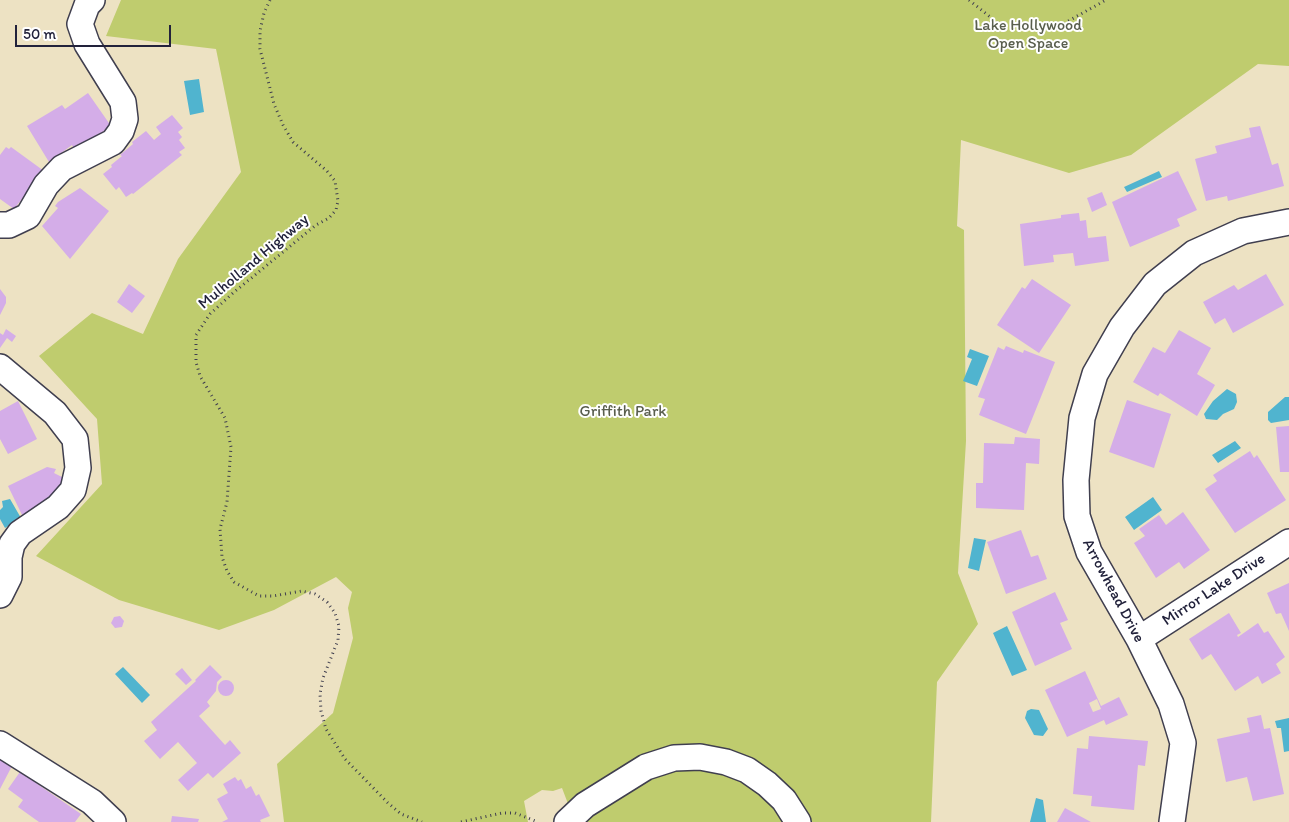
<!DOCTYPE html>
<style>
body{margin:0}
#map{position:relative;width:1289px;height:822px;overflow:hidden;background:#ede2c3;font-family:Itim,sans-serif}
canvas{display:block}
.scale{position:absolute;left:15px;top:25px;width:156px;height:22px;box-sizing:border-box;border:2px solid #22223b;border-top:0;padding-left:6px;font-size:15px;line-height:18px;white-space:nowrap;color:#22223b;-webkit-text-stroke:4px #fff;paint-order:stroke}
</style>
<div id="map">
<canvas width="1289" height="822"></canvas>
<div class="scale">50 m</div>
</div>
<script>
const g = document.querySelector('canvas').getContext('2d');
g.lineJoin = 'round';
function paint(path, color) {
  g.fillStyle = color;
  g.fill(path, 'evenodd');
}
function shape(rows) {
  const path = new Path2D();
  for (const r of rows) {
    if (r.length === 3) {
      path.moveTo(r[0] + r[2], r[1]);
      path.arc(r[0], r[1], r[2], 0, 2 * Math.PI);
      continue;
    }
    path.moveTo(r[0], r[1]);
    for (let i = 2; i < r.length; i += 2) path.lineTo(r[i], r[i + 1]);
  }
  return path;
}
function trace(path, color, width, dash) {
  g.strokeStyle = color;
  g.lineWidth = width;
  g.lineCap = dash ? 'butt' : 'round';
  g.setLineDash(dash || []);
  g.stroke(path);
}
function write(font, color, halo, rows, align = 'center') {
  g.font = font + ' Itim,sans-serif';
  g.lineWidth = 4;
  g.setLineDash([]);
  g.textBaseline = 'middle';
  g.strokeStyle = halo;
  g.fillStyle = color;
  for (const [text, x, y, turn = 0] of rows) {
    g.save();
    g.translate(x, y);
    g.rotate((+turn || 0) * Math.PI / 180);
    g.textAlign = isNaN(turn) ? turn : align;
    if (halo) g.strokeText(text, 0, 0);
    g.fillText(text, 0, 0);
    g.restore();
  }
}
const green = shape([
 [121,0,1289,0,1289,66,1258,64,1131,155,1069,173,961,140,957,226,964,230,966,441,958,573,978,624,937,682,931,822,575,822,562,788,553,791,542,790,524,801,528,822,284,822,277,764,333,713,353,638,348,608,352,592,336,577,274,610,219,630,119,600,36,556,102,484,97,419,39,356,92,313,143,334,178,259,241,172,216,49,106,36]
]);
const water = shape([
 [199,79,204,112,190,115,184,81],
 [1159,171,1162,177,1127,192,1124,187],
 [970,349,989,356,977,386,963,381,972,359,967,357],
 [1227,389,1236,394,1237,402,1234,409,1223,414,1217,420,1206,419,1204,414,1213,401],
 [1285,397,1289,397,1289,420,1271,423,1268,420,1268,412],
 [1235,441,1241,448,1218,463,1212,455],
 [1153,497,1162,510,1134,530,1125,517],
 [10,499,21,518,5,528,0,519,0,510,3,507,2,501],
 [974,538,986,540,979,571,968,568],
 [1007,626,1027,670,1012,676,993,633],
 [123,667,150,695,142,703,115,674],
 [1031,709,1039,710,1048,729,1043,736,1034,735,1025,718,1027,711],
 [1289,718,1289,751,1284,752,1281,728,1277,728,1275,721],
 [1036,798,1043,800,1046,822,1030,822]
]);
const building = shape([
 [88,93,111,126,85,144,83,143,74,149,72,145,49,162,27,126,62,105,65,109],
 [172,115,183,128,178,132,182,137,179,140,185,148,179,152,182,155,133,194,132,193,126,197,119,187,116,190,103,174,112,167,111,165,122,156,120,155,133,144,132,142,146,131,154,140,161,134,156,127],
 [1260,126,1272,165,1278,163,1284,186,1228,201,1227,196,1206,201,1195,159,1217,153,1215,146,1251,137,1249,128],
 [6,147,9,149,11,147,44,171,14,209,0,199,0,155],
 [1178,171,1197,210,1177,219,1180,226,1130,247,1112,202],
 [80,188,109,211,70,259,42,226,58,208,55,206,58,202],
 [1102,192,1107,205,1092,212,1087,198],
 [1079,213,1080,221,1086,220,1088,238,1106,236,1109,261,1075,266,1073,253,1053,255,1054,262,1024,266,1020,224,1061,218,1061,215],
 [1266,274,1284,305,1233,333,1225,318,1215,324,1203,302,1234,285,1238,290],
 [1032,279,1071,305,1039,353,997,325,1022,287,1025,289],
 [129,284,145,296,132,313,117,302],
 [0,289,6,297,6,303,0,315],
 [6,329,16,336,12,342,7,338,0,348,0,333,3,335],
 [1179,330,1211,348,1197,374,1215,385,1197,416,1160,393,1158,396,1133,382,1153,347,1165,353],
 [1006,346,1023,353,1024,350,1055,362,1026,434,979,415,985,399,978,397,998,347,1004,350],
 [1127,400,1171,414,1154,468,1109,452],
 [18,401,37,439,8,454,0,439,0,411],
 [1289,426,1289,472,1280,472,1276,427],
 [1015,437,1040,439,1039,464,1026,463,1024,510,976,508,976,483,983,483,984,443,1014,444],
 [1250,451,1254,458,1257,455,1286,500,1235,533,1205,489,1217,481,1213,475],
 [47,467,56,469,54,473,68,480,58,500,23,517,8,486],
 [1183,512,1210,550,1184,569,1179,562,1156,578,1134,543,1145,536,1139,529,1159,515,1166,525],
 [1021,530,1031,557,1038,555,1047,579,1006,594,987,542],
 [1289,583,1289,631,1281,613,1276,614,1267,593],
 [1055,592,1068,620,1060,623,1072,649,1035,666,1012,612],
 [1229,613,1241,633,1237,635,1238,637,1258,623,1264,633,1268,631,1285,657,1276,664,1281,673,1262,684,1258,676,1235,691,1211,654,1202,660,1189,639],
 [120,616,124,621,122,627,115,628,111,623,114,617],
 [210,665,222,677,217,682,216,691,207,702,210,706,199,716,225,745,230,740,241,753,213,778,208,773,188,791,178,780,197,763,178,742,160,759,144,741,157,730,151,722,196,681,195,680],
 [182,668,192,680,186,685,175,674],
 [1085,671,1101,706,1119,697,1128,715,1106,725,1104,720,1067,737,1045,690],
 [1097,699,1101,709,1093,712,1089,703],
 [226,688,8],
 [1261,715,1264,729,1270,728,1284,794,1253,801,1247,777,1226,782,1217,739,1250,732,1247,718],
 [1089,736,1148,741,1145,766,1138,765,1134,810,1091,806,1092,796,1073,794,1077,748,1088,749],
 [0,757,13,764,0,789],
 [22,769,38,781,36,783,81,814,75,822,39,822,18,807,23,800,8,789],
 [235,777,238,781,241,779,246,789,251,786,256,796,259,794,270,816,260,820,261,822,222,822,228,819,217,799,228,793,223,784],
 [1065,808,1091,822,1057,822],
 [172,816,199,819,198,822,171,822]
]);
const path = shape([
 [270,0,264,13,260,31,260,49,274,104,283,125,293,142,327,171,335,181,338,201,336,210,329,218,316,225,233,293,210,314,196,335,196,362,200,376,225,418,231,447,227,502,220,529,222,557,227,571,234,582,259,596,273,596,302,591,315,594,327,602,335,613,339,626,338,640,323,678,320,694,321,711,326,729,345,759,388,803,401,814,422,822],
 [969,0,999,24,1054,29,1106,0],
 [461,822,502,813,515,813,538,822]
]);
const street = shape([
 [0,225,9,225,28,216,46,185,62,168,113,142,121,131,125,119,123,102,87,44,80,24,87,5,92,0],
 [0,367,55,413,75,439,78,468,73,490,58,507,20,533,12,544,9,557,9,577,0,595],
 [1139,639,1289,542],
 [0,744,92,802,113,822],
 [567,822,585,805,646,767,674,758,700,757,726,762,747,770,767,784,784,800,798,822],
 [1172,822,1183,743,1171,704,1139,639,1089,552,1077,516,1076,480,1082,418,1095,374,1122,327,1155,284,1194,253,1243,231,1289,222]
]);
const parkNames = [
 ["Lake Hollywood",1028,26],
 ["Open Space",1028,44],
 ["Griffith Park",623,412]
];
const streetNames = [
 ["Mulholland Highway",254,262,-40],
 ["Mirror Lake Drive",1214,590,-33],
 ["Arrowhead Drive",1113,591,62]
];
paint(green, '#bfcc6e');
paint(water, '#50b4cf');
paint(building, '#d4ade8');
trace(street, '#403f4f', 28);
trace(path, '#403f4f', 3, [1, 4]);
trace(street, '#fff', 25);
write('16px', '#595e4d', '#fff', parkNames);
write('16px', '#22223b', '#fff', streetNames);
</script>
